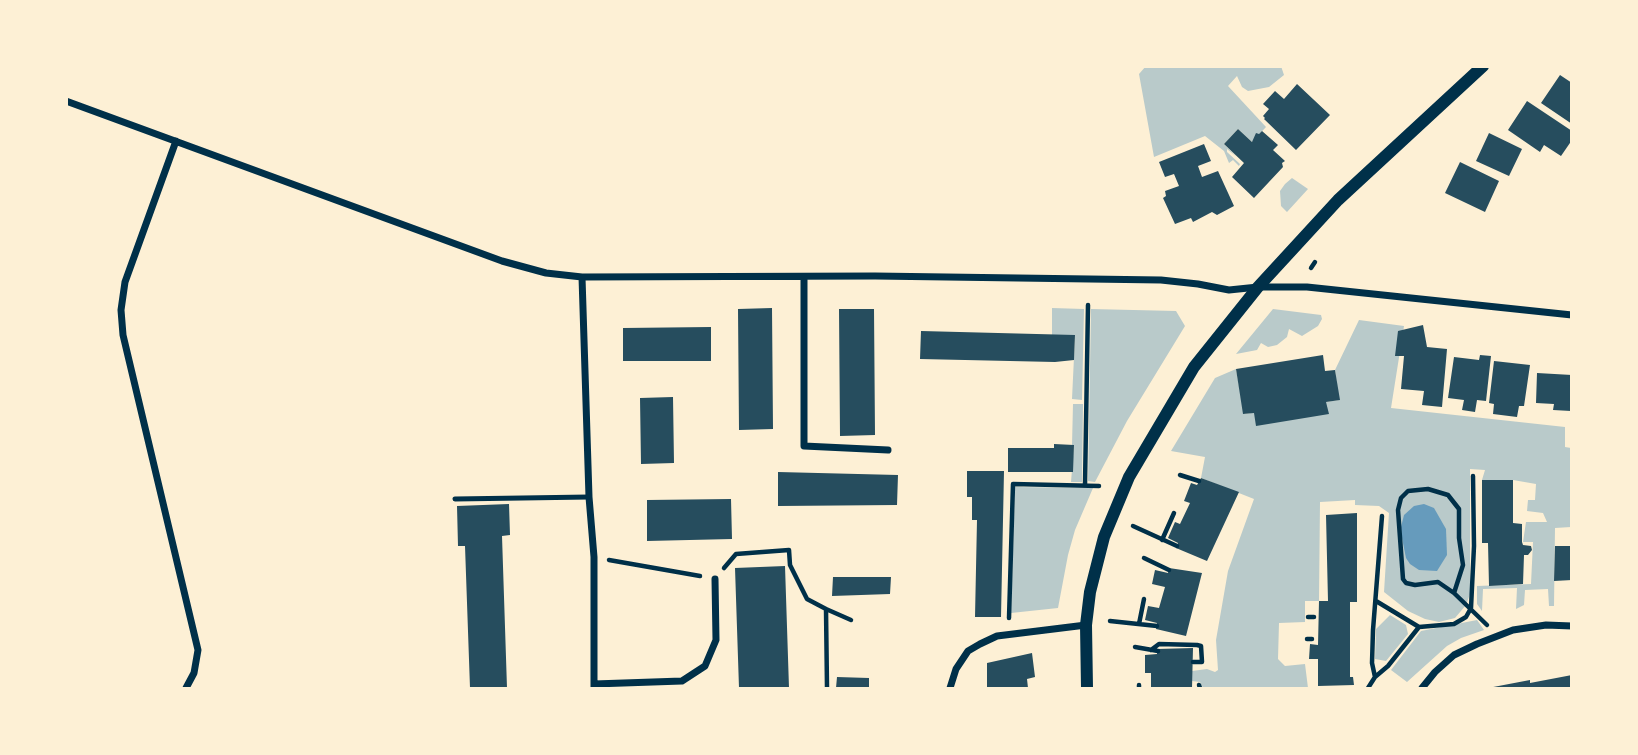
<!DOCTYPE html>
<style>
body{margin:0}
#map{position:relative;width:1638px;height:755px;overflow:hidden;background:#fdf0d5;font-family:Helvetica,sans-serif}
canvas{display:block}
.frame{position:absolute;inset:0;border:68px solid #fdf0d5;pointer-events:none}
</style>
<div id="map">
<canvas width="1638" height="755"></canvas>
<div class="frame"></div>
</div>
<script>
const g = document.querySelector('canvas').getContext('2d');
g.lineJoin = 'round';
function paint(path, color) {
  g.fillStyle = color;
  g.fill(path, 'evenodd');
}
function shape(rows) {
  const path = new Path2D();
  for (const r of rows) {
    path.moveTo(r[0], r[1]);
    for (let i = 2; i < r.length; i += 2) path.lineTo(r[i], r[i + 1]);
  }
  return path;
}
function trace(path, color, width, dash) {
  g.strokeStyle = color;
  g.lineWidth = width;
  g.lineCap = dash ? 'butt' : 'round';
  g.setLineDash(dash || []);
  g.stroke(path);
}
const green = shape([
 [1146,66,1281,66,1284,75,1269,87,1248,91,1242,87,1237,76,1228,86,1266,127,1252,142,1238,129,1224,144,1237,157,1227,149,1227,152,1240,164,1239,166,1233,160,1229,163,1224,151,1205,136,1154,157,1139,74],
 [1292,178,1308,189,1287,212,1281,206,1280,191,1285,184],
 [1052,308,1084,309,1082,400,1072,399,1075,336,1052,335],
 [1091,309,1176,311,1185,326,1127,421,1095,482,1088,481],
 [1273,309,1321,315,1322,319,1318,326,1302,336,1289,329,1287,337,1277,345,1268,347,1261,343,1257,350,1236,354],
 [1359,320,1404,326,1391,408,1565,427,1565,447,1571,448,1571,527,1555,528,1554,606,1549,606,1548,589,1525,590,1524,605,1516,609,1517,588,1483,589,1482,611,1477,604,1477,586,1531,584,1533,542,1523,542,1526,522,1547,522,1543,513,1527,511,1528,500,1535,500,1536,484,1513,480,1482,480,1485,470,1470,469,1470,594,1466,605,1455,618,1439,622,1425,619,1408,611,1384,592,1389,513,1379,506,1355,505,1355,500,1320,502,1319,601,1305,601,1305,622,1279,623,1278,659,1285,666,1305,664,1308,688,1203,688,1200,682,1192,681,1192,671,1207,669,1215,672,1218,670,1216,640,1228,571,1254,499,1201,478,1205,457,1171,451,1215,378,1236,369,1244,414,1339,400,1335,370],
 [1073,404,1083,404,1082,482,1071,482,1074,445,1072,445],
 [1015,487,1093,488,1075,530,1068,555,1058,608,1011,613],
 [1390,615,1406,625,1408,634,1386,661,1375,659,1376,629],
 [1477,620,1484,630,1461,638,1447,646,1407,682,1391,670,1421,631]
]);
const water = shape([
 [1424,504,1434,508,1446,529,1447,555,1437,571,1419,570,1410,564,1406,558,1402,538,1401,527,1404,515,1414,506]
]);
const building = shape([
 [1560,75,1572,83,1572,124,1541,103],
 [1297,84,1330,115,1296,150,1264,119,1265,118,1263,116,1269,109,1263,104,1275,91,1284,99],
 [1527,101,1572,131,1572,140,1561,156,1544,145,1540,152,1508,130],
 [1238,129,1252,142,1256,133,1259,134,1262,131,1278,145,1273,150,1285,161,1282,163,1283,167,1254,198,1232,177,1244,163,1224,144],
 [1489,133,1522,149,1509,176,1476,161],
 [1204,144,1211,161,1198,166,1202,177,1218,171,1234,206,1217,215,1212,212,1193,222,1191,218,1175,224,1163,198,1166,196,1165,191,1179,186,1174,174,1165,177,1159,162],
 [1460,162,1499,181,1485,212,1445,193],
 [772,308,773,429,739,430,738,309],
 [839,309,874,309,875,435,840,436],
 [1423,325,1427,347,1447,349,1442,407,1422,405,1424,391,1401,389,1404,356,1395,356,1398,331],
 [711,327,711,361,623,361,623,328],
 [921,331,1075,335,1074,360,1055,362,920,359],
 [1323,355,1325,371,1335,370,1340,400,1326,402,1329,414,1256,426,1254,413,1243,414,1236,369],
 [1480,355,1491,356,1486,401,1477,400,1475,412,1462,410,1464,400,1448,398,1454,357,1479,360],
 [1494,361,1530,365,1524,406,1519,406,1517,417,1493,414,1494,404,1489,403],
 [1537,373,1572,375,1571,411,1553,410,1554,404,1536,403],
 [673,397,674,463,641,464,640,398],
 [1054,444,1074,445,1073,472,1008,472,1008,448,1054,448],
 [967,471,1004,471,1001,617,975,617,977,520,972,520,972,497,967,497],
 [778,472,898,475,897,505,778,506],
 [1201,478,1239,492,1207,561,1176,548,1178,543,1168,538,1175,522,1180,524,1190,503,1184,501,1191,483,1197,485],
 [1482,480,1513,480,1513,523,1522,524,1522,542,1523,545,1531,546,1532,550,1528,555,1524,555,1523,584,1489,586,1488,543,1482,543],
 [731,499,732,539,647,541,647,500],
 [509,504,510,535,502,536,507,688,470,688,465,546,458,546,457,506],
 [1357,513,1357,602,1350,602,1350,677,1353,677,1354,685,1318,686,1318,659,1309,659,1310,644,1318,645,1319,601,1328,601,1326,515],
 [1555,546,1572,546,1572,580,1554,581],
 [785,566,789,688,739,688,735,568],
 [1169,568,1202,573,1186,636,1156,629,1157,623,1145,620,1148,606,1159,608,1165,587,1152,584,1155,570,1168,573],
 [833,577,891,577,890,594,832,596],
 [1193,648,1192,688,1151,688,1151,673,1145,673,1145,655,1157,654,1157,649],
 [1032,653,1035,677,1027,679,1028,688,987,688,987,663],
 [1572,675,1572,688,1488,688,1530,680,1530,683],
 [837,677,869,678,869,688,836,688]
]);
const path = shape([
 [1311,268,1315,262],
 [1180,475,1199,481],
 [1085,485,1088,305],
 [1382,516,1373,630,1372,663,1375,677,1388,666,1419,627,1454,624,1466,617,1471,608,1474,546,1473,476],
 [1133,526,1177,546],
 [1162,540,1174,513],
 [1144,558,1169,570],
 [609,560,700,576],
 [724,568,736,554,789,550,790,565,807,599,826,609,827,688],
 [1454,593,1438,582,1415,585,1406,583,1403,579,1398,510,1401,498,1408,491,1428,489,1448,495,1459,509,1459,538,1463,565,1454,593,1487,625],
 [1376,601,1419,627],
 [826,609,851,620],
 [1308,617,1314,617],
 [1009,618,1013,484,1099,486],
 [1110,621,1157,626],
 [1139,624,1144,599],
 [1307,639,1312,639],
 [1135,647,1158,651],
 [1151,650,1159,644,1197,645,1201,646,1202,662,1193,662],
 [1199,685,1200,688],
 [1139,688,1139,685],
 [1368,688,1375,677]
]);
const service = shape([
 [455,499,589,497]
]);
const minor = shape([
 [66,101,502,261,546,273,582,277,875,276,1161,280,1198,284,1229,290,1258,287,1307,287,1572,315],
 [176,141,125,282,121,310,123,335,198,650,194,673,186,688],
 [582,277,589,497,594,557,594,688],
 [804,277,804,446,888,450],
 [594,684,682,681,705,666,716,640,715,579],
 [950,688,956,669,968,651,980,644,997,636,1086,625],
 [1422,688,1435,672,1454,655,1477,644,1513,630,1546,625,1572,626]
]);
const tertiary = shape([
 [1087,688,1086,625,1090,592,1104,537,1129,477,1194,367,1258,287,1338,200,1483,66]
]);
paint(green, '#b9caca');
paint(water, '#669bbc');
paint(building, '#264d5e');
trace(path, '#003049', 4.5);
trace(service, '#003049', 5);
trace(minor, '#003049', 7);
trace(tertiary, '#003049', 12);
</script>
